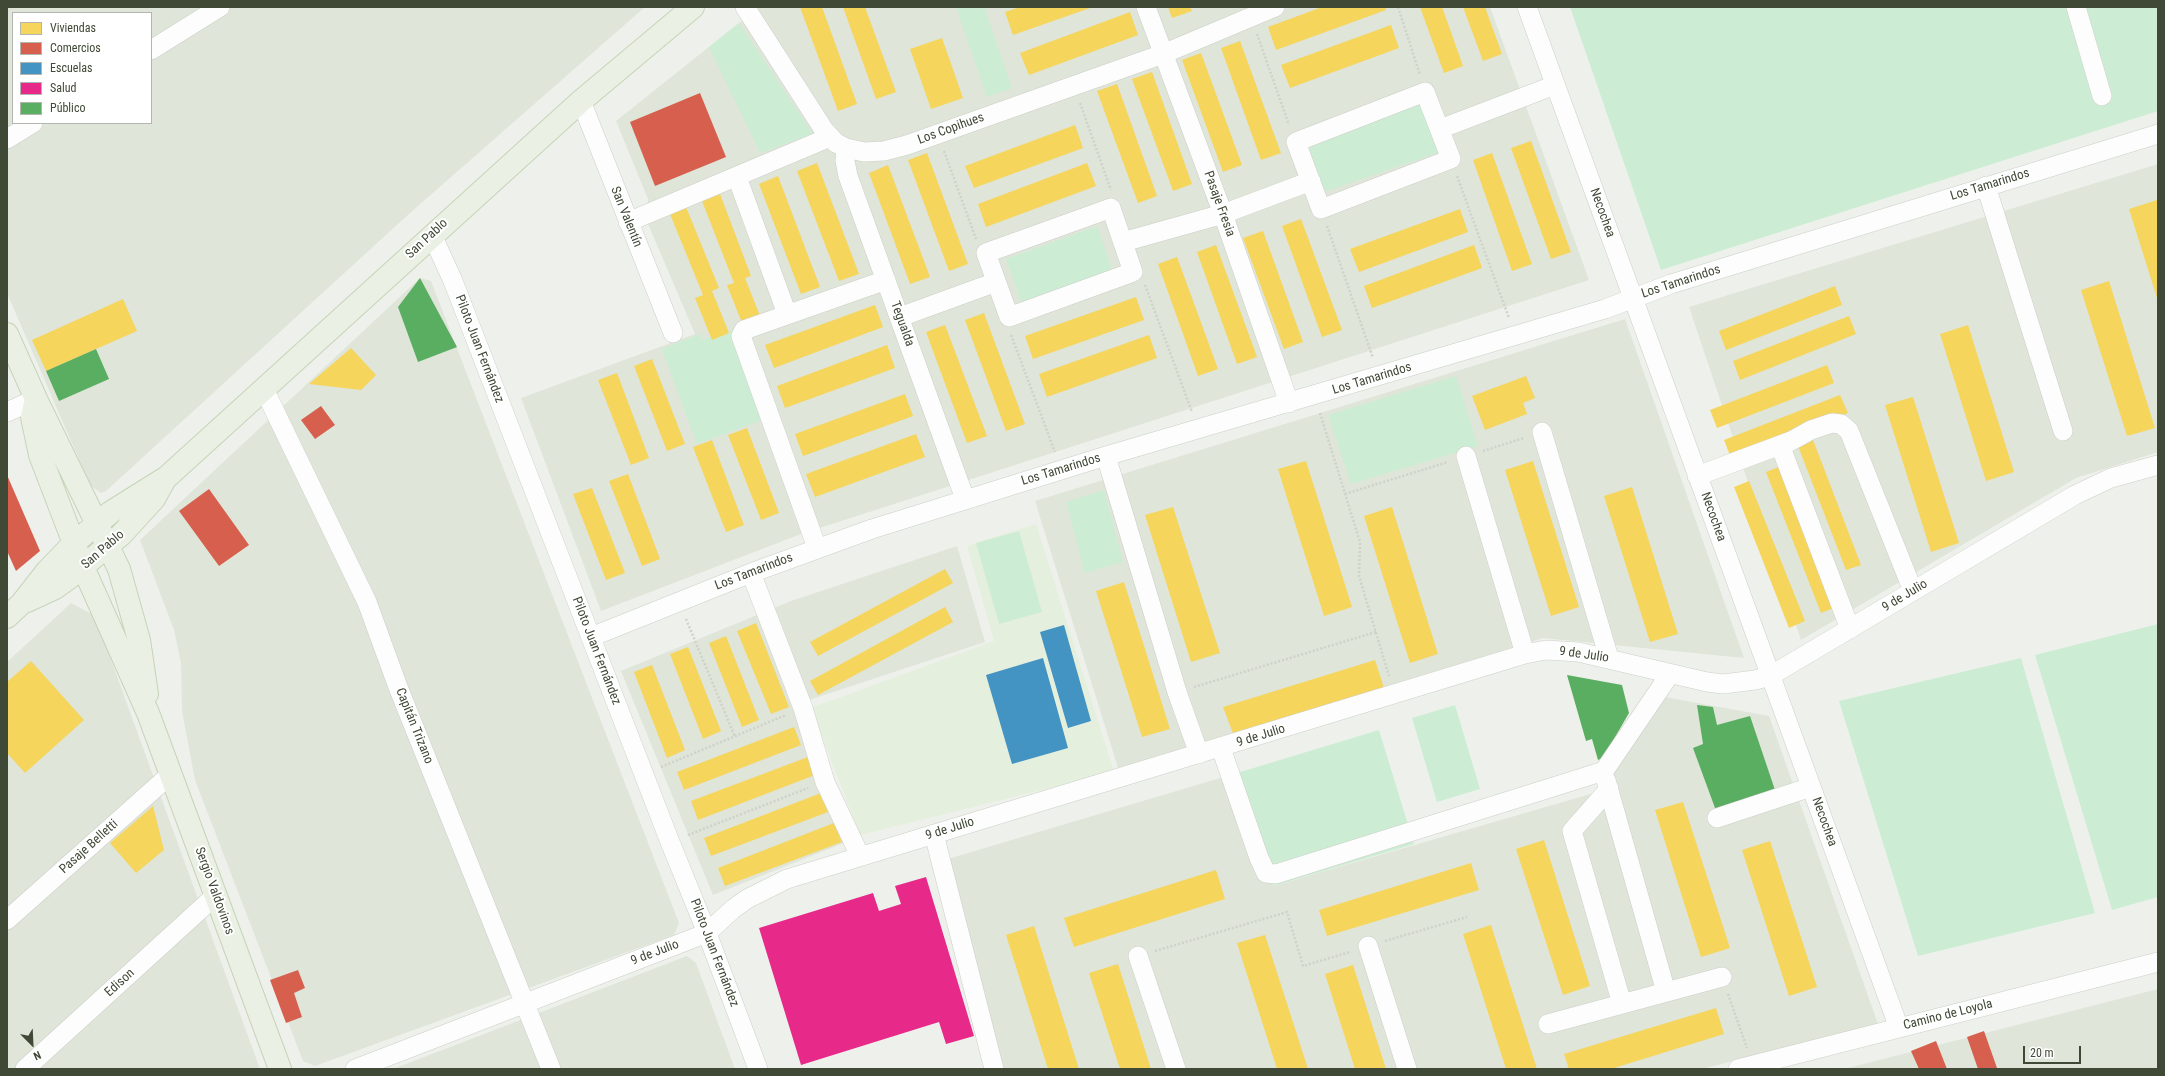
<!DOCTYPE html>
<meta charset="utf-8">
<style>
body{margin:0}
#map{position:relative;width:2165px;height:1076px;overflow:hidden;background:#eef1eb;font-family:"Roboto Condensed",sans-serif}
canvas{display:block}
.frame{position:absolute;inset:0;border:8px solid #404836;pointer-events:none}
.legend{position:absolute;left:12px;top:12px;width:140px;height:112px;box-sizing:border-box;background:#fff;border:1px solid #b3b6af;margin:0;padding:5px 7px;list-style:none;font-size:12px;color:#404836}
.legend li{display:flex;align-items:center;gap:8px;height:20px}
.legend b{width:20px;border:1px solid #b3b6af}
.north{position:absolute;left:12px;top:1024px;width:40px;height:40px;-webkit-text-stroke:3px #fff;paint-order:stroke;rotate:156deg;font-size:11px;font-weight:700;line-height:16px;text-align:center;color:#404836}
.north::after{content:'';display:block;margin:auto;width:14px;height:18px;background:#404836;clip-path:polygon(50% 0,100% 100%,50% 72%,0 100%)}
.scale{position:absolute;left:2023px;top:1046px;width:58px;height:18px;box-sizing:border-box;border:2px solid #404836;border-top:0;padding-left:5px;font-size:12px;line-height:14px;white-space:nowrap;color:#404836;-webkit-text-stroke:3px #fff;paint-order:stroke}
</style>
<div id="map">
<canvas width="2165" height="1076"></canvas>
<div class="frame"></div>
<ul class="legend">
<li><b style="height:11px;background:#f6d55c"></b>Viviendas</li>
<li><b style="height:11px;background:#d6604d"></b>Comercios</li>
<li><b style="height:11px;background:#4393c3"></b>Escuelas</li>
<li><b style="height:11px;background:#e7298a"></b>Salud</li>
<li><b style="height:11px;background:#5aae61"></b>Público</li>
</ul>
<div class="north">N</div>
<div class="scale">20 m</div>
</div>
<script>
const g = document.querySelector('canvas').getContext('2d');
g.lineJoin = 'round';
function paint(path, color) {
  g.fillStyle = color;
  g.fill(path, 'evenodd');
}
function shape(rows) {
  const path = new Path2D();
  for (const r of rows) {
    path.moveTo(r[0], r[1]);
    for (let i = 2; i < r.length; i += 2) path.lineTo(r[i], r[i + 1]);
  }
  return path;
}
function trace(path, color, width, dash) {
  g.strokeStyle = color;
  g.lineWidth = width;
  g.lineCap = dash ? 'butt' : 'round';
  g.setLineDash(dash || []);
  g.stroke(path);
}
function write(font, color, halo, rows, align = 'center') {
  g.font = font + ' "Roboto Condensed",sans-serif';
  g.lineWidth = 4;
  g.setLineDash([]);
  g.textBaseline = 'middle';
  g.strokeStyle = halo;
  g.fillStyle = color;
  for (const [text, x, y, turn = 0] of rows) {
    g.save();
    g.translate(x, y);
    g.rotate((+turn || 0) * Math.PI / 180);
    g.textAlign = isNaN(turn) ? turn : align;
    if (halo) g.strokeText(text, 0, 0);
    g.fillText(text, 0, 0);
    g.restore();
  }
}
const residential = shape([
 [7,7,645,7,410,213,106,491,101,493,90,485,7,293],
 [13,13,151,13,151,123,13,123],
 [759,7,1490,7,1589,280,801,534,601,611,521,398,695,334,646,219,648,199,616,121],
 [2158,164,2158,452,2076,478,1801,640,1689,307],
 [420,278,431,281,679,923,674,935,315,1066,303,1061,195,780,182,711,181,663,174,630,140,540],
 [1625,319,1744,658,1543,638,1118,768,1035,501],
 [957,546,985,642,809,700,854,839,713,895,621,671,791,601],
 [71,603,95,616,260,1069,7,1069,7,662],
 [1654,695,1769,716,1878,1024,1702,1069,1001,1069,941,861,1237,773,1273,886,1601,791],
 [687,956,696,963,735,1069,393,1069],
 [2158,989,2158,1069,1844,1069]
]);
const education = shape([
 [1036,524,1114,772,860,835,811,708,994,641,967,546]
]);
const green = shape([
 [956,7,984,7,1012,88,987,97],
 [1570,7,2158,7,2158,111,1661,270],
 [739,23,813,134,760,153,709,47],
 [1417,93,1442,145,1437,153,1327,191,1321,186,1304,141],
 [1097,226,1113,272,1022,304,1006,259],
 [733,330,765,419,697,444,662,349,700,334,702,340],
 [1456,376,1478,446,1351,484,1328,415],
 [1104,490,1123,562,1085,573,1066,502],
 [1019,531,1042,612,999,624,976,543],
 [2158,624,2158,897,2112,910,2035,655],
 [2021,658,2095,913,1918,956,1839,701],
 [1455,705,1480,789,1437,802,1412,718],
 [1379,730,1414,844,1273,886,1237,773]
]);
const homes = shape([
 [800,7,822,7,857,104,838,111],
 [843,7,865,7,896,92,876,99],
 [1020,7,1093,7,1013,35,1005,12],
 [1168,7,1190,7,1192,11,1172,18],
 [1322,7,1385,7,1386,10,1276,50,1268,27],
 [1420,7,1442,7,1463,66,1444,73],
 [1463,7,1485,7,1502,54,1483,61],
 [1130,12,1138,35,1029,75,1020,53],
 [1391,25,1399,48,1290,88,1281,65],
 [942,38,963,98,931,109,910,49],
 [1240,41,1281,153,1261,160,1221,48],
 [1201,53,1242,165,1223,172,1182,60],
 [1152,72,1192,184,1173,191,1132,79],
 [1117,84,1157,196,1138,203,1097,91],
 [1075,125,1083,148,974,188,965,166],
 [1531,141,1571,252,1551,259,1511,148],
 [927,153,968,264,949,271,908,160],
 [1492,153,1532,264,1512,271,1473,160],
 [817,163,859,274,839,281,797,171],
 [1087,163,1096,186,986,227,978,204],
 [888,165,930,277,910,284,869,173],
 [778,176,820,287,801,294,759,184],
 [720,194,751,276,745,278,762,321,744,328,727,285,734,283,702,201],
 [2157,200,2158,204,2158,301,2129,209],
 [686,207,719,288,712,291,729,333,712,340,695,298,703,295,670,214],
 [1460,209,1468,232,1359,272,1350,249],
 [1301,219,1342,330,1322,337,1282,226],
 [1263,231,1303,342,1284,349,1243,238],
 [1216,245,1257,357,1237,364,1197,252],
 [1474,245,1482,268,1372,308,1364,286],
 [1177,257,1218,369,1198,376,1158,264],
 [2109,281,2155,428,2127,436,2081,290],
 [1835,286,1842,305,1726,350,1719,331],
 [1136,297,1144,320,1033,359,1025,336],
 [123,299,137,331,46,371,32,340],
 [875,305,883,327,774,368,765,345],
 [984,313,1025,424,1006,431,965,320],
 [1849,316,1856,334,1740,380,1733,361],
 [945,325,987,436,967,443,926,332],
 [1968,325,2014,472,1986,481,1940,334],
 [1149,335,1157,358,1047,397,1039,374],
 [887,345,895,368,785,408,777,386],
 [351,348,376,375,361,390,309,384],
 [652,359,685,444,667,451,634,366],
 [1827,365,1834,383,1717,428,1710,410],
 [617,373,649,458,631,465,598,380],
 [1526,376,1535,398,1523,403,1527,414,1485,430,1472,396],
 [905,394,913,416,803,456,795,434],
 [1840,395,1848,413,1731,458,1724,440],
 [1913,397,1959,543,1931,552,1885,405],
 [747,428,779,513,761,520,728,435],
 [916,434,925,457,815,497,806,474],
 [712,440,744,525,726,532,693,447],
 [1813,440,1861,565,1846,570,1798,446],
 [1306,461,1352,607,1324,616,1278,469],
 [1533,461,1579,607,1551,616,1505,470],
 [1781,466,1836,607,1821,613,1766,472],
 [628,474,660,559,642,566,609,481],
 [1749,481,1805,621,1789,628,1734,487],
 [1632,487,1678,634,1650,642,1604,496],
 [592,488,625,573,606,580,573,494],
 [1173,507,1220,653,1191,662,1145,515],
 [1392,507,1438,654,1410,663,1364,516],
 [945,569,953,583,818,656,810,642],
 [1124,582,1170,729,1142,737,1096,591],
 [945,607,953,622,818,695,810,681],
 [756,623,789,707,771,714,737,631],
 [726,636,759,720,742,727,709,643],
 [688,647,721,731,703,739,670,654],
 [1375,660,1384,688,1234,736,1223,707],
 [31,661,84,720,25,773,7,753,7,682],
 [652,665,685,750,667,758,634,672],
 [794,727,801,745,684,790,677,772],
 [808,757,815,775,698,820,691,801],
 [821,793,828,812,711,856,704,838],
 [1683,802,1730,948,1701,957,1655,810],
 [153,806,164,850,136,873,110,843],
 [834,823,842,842,725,886,718,868],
 [1544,840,1590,986,1563,995,1516,849],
 [1770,841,1817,987,1789,996,1742,850],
 [1471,863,1479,890,1327,936,1319,910],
 [1216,870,1225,899,1074,947,1064,918],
 [1491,925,1537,1069,1506,1069,1463,934],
 [1034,926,1079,1069,1048,1069,1006,935],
 [1265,935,1308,1069,1277,1069,1237,943],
 [1118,964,1151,1069,1120,1069,1089,973],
 [1353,965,1386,1069,1355,1069,1325,974],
 [1716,1008,1724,1034,1611,1069,1569,1069,1564,1054]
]);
const shops = shape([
 [700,93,726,157,655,186,630,122],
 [321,406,335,425,315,439,301,420],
 [7,475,40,551,16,571,7,551],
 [209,489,249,545,219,566,179,511],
 [298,970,305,988,294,993,302,1017,286,1023,270,980],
 [1984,1031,1997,1068,1994,1069,1978,1069,1967,1037],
 [1936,1041,1947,1069,1919,1069,1911,1051]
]);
const schools = shape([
 [1064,625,1091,721,1068,728,1040,632],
 [1043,658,1068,748,1012,764,986,675]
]);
const health = shape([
 [926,877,974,1036,946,1044,939,1022,801,1065,759,928,873,893,879,911,901,904,895,886]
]);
const public = shape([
 [420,278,457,347,418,362,398,307],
 [96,349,109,379,59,401,46,371],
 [1567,675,1622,685,1629,713,1603,758,1598,760,1592,739,1586,741],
 [1697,705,1713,707,1717,725,1750,716,1776,793,1727,810,1715,808,1693,748,1703,744]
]);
const path = shape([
 [1398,7,1420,75],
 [1257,34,1289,125],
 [1080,103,1111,190],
 [944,151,976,239],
 [1457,176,1509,318],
 [1327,226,1373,358],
 [1145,285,1192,412],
 [1011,335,1055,452],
 [1320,413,1360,542,1359,576,1389,676],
 [1483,451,1524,438],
 [1345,494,1448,462],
 [686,619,735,737],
 [1194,687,1376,632],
 [661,767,786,715],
 [688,835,808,788],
 [1385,941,1467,917],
 [1155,951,1287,912,1303,966,1350,952],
 [1728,994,1747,1048]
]);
const minor = shape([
 [745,7,824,130,836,143,846,148,864,152,884,151,907,145,1163,54,1275,7],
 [1146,7,1223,214,1289,403],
 [1527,7,1899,1028],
 [2076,7,2102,96],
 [151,50,220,7],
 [1425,92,1451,159,1321,209,1296,142,1425,92],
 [581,101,673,333],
 [1440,129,1555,85],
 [7,139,33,123],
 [846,148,845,161,848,176,965,499],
 [737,177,787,314],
 [1986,186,2063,431],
 [1111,208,1133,272,1009,317,986,253,1111,208],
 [628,222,830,137],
 [432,235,453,281,670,842,707,933,758,1069],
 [1123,242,1223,214,1311,181],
 [900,317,996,282],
 [264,389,367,602,398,687,551,1069],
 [7,412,36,399],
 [1542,432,1609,658],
 [1780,445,1850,629],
 [1106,456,1177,692,1199,754],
 [1466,456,1525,654],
 [1697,476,1791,441,1811,430,1832,423,1841,424,1849,431,1913,591],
 [817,548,741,336,744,330,886,280],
 [751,573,803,708,825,782,860,856],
 [591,637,751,573,872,529,1106,456,1605,309,1671,284,2158,134],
 [1221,748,1259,858,1266,873,1276,874,1604,771,1670,674],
 [1606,780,1666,992],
 [1609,789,1572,831,1622,1004],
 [1717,818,1811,787],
 [934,834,994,1069],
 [7,920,171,774],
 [1368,946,1407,1069],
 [1138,956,1176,1069],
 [1548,1024,1722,977],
 [25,1069,215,896],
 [355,1069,707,933,733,909,747,899,787,879,1525,654,1546,650,1578,652,1707,682,1723,684,1755,680,1770,676,2075,495,2111,478,2158,465],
 [1738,1069,2158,962]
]);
const major = shape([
 [7,334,36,399,119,569,139,640,147,694],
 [36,399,32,417,40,455,83,567,148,713,280,1069],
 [27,601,55,588,69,578,121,535,154,499,164,481],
 [7,617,22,603,47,571,74,543,111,512,167,477,581,101,693,7]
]);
const streetNames = [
 ["Los Copihues",951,129,-20],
 ["Los Tamarindos",1990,185,-17],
 ["Pasaje Fresia",1219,204,70],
 ["Necochea",1602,213,70],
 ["San Valentín",626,217,68],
 ["San Pablo",427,239,-43],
 ["Los Tamarindos",1681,282,-18],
 ["Tegualda",902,324,70],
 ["Piloto Juan Fernández",479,349,69],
 ["Los Tamarindos",1372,379,-17],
 ["Los Tamarindos",1061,470,-17],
 ["Necochea",1713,517,70],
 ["San Pablo",103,550,-41],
 ["Los Tamarindos",754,572,-21],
 ["9 de Julio",1905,596,-31],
 ["Piloto Juan Fernández",596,651,69],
 ["9 de Julio",1584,655,8],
 ["Capitán Trizano",414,726,68],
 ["9 de Julio",1261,736,-17],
 ["Necochea",1824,822,70],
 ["9 de Julio",950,829,-17],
 ["Pasaje Belletti",89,847,-42],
 ["Sergio Valdovinos",214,891,70],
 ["9 de Julio",655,953,-21],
 ["Piloto Juan Fernández",714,953,69],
 ["Edison",120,983,-42],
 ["Camino de Loyola",1948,1015,-14]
];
paint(residential, '#dfe5d8');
paint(education, '#e5efdd');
paint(green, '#ccedd4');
paint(homes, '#f6d55c');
paint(shops, '#d6604d');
paint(schools, '#4393c3');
paint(health, '#e7298a');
paint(public, '#5aae61');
trace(minor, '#cccfc8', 20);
trace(major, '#c5d4b8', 24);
trace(path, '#ced2cb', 2.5, [2, 2]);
trace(minor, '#fcfdfc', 19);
trace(major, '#eaf1e4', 22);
write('13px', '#404836', '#fff', streetNames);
</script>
